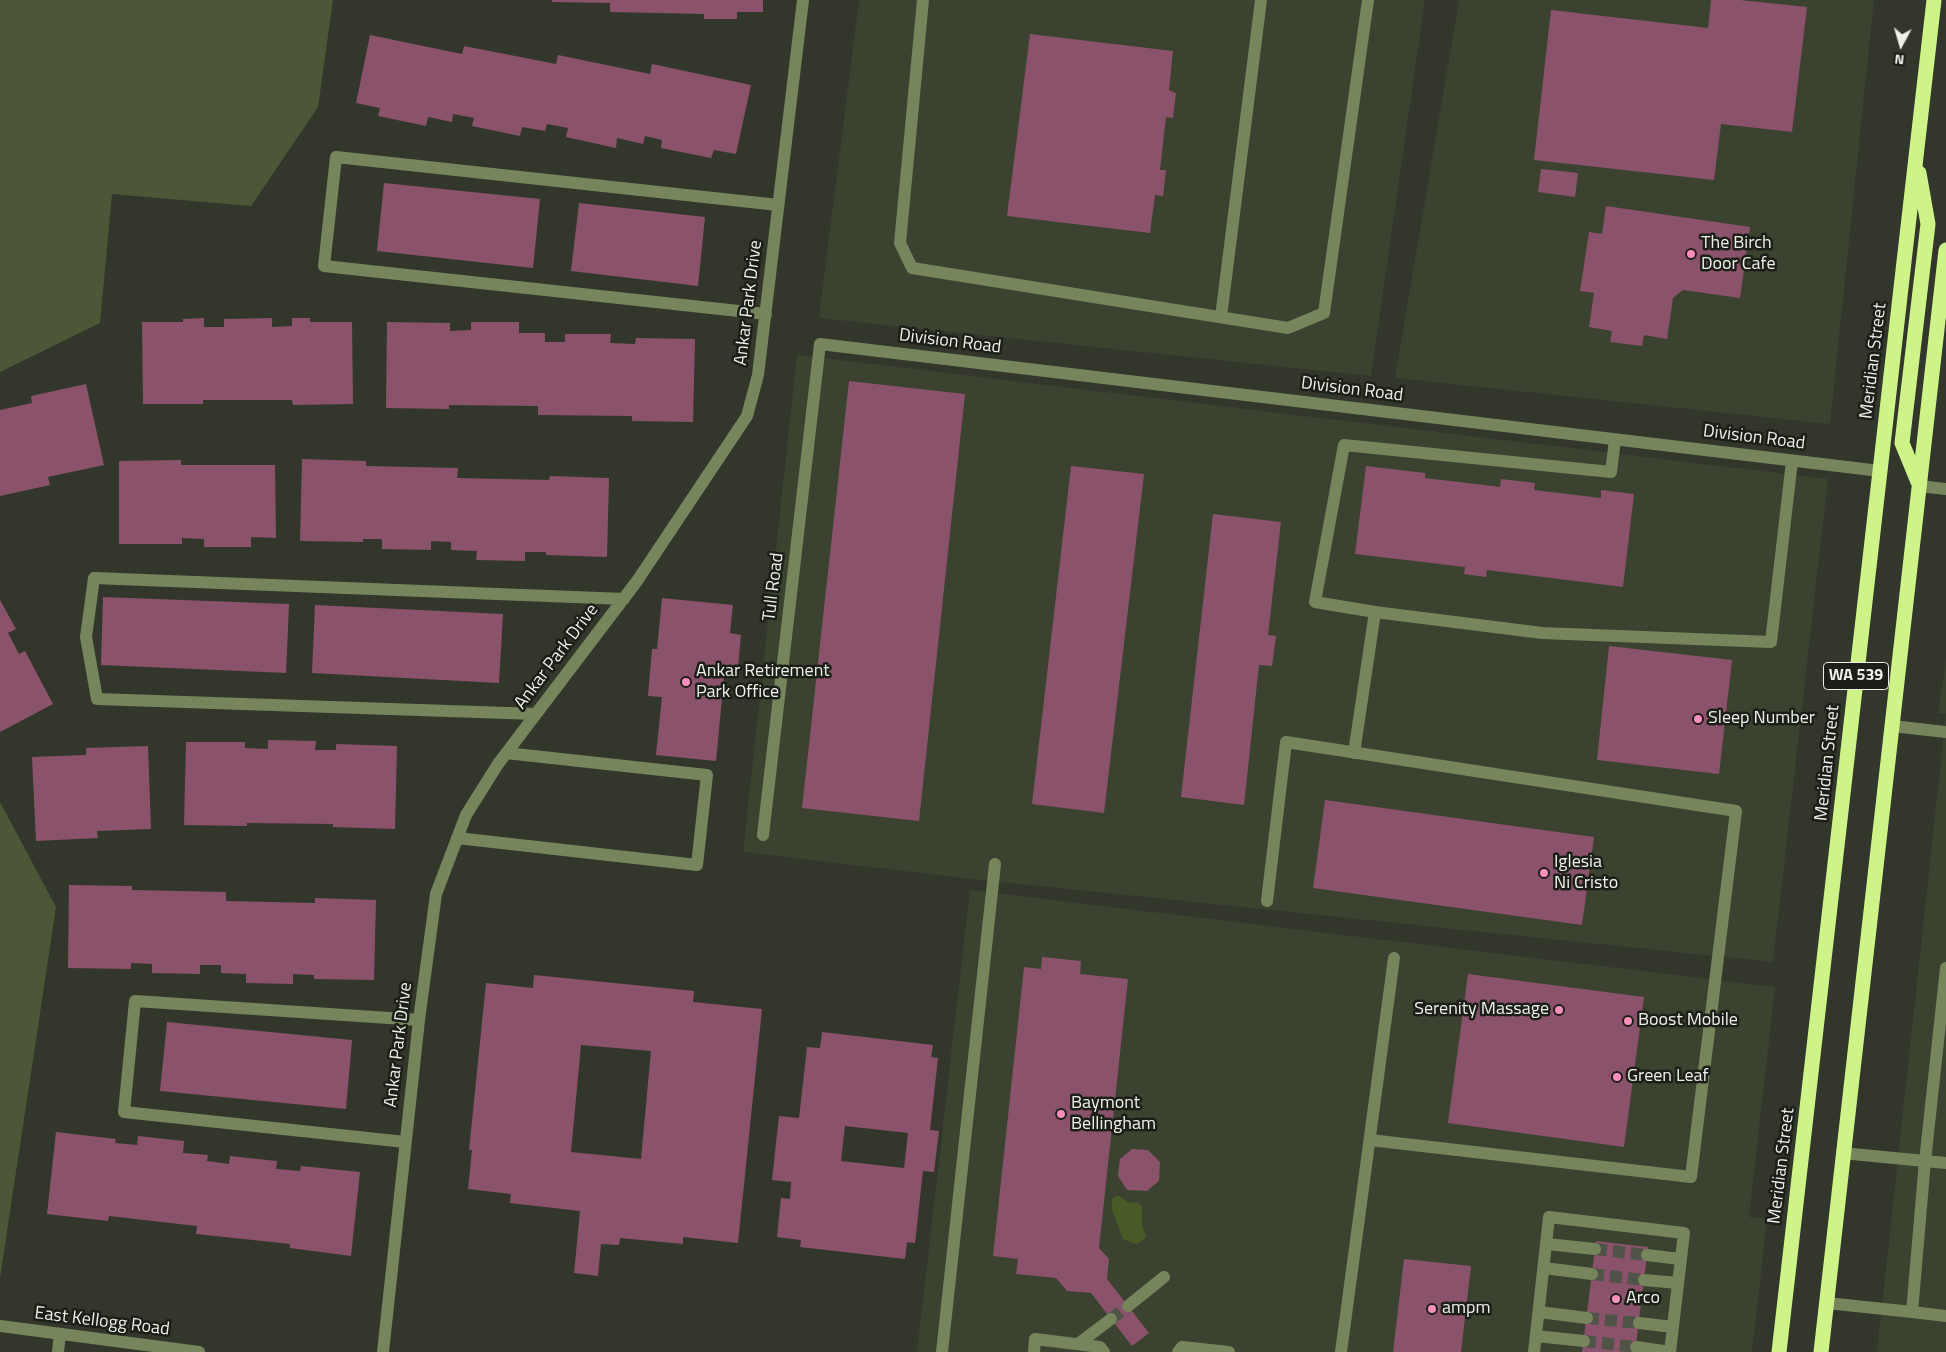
<!DOCTYPE html>
<style>
body{margin:0}
#map{position:relative;width:1946px;height:1352px;overflow:hidden;background:#33372b;font-family:"Titillium Web",sans-serif}
canvas{display:block}
.north{position:absolute;left:1876px;top:20px;width:50px;height:50px;-webkit-text-stroke:4px #1c1e18;paint-order:stroke;rotate:186deg;font-size:14px;font-weight:700;line-height:20px;text-align:center;color:#edf1e9}
.north::after{content:'';display:block;margin:auto;width:18px;height:22px;background:#edf1e9;clip-path:polygon(50% 0,100% 100%,50% 72%,0 100%)}
</style>
<div id="map">
<canvas width="1946" height="1352"></canvas>
<div class="north">N</div>
</div>
<script>
const g = document.querySelector('canvas').getContext('2d');
g.lineJoin = 'round';
function paint(path, color) {
  g.fillStyle = color;
  g.fill(path, 'evenodd');
}
function shape(rows) {
  const path = new Path2D();
  for (const r of rows) {
    path.moveTo(r[0], r[1]);
    for (let i = 2; i < r.length; i += 2) path.lineTo(r[i], r[i + 1]);
  }
  return path;
}
function trace(path, color, width, dash) {
  g.strokeStyle = color;
  g.lineWidth = width;
  g.lineCap = dash ? 'butt' : 'round';
  g.setLineDash(dash || []);
  g.stroke(path);
}
function write(font, color, halo, rows, align = 'center') {
  g.font = font + ' "Titillium Web",sans-serif';
  g.lineWidth = 5;
  g.setLineDash([]);
  g.textBaseline = 'middle';
  g.strokeStyle = halo;
  g.fillStyle = color;
  for (const [text, x, y, turn = 0] of rows) {
    g.save();
    g.translate(x, y);
    g.rotate((+turn || 0) * Math.PI / 180);
    g.textAlign = isNaN(turn) ? turn : align;
    if (halo) g.strokeText(text, 0, 0);
    g.fillText(text, 0, 0);
    g.restore();
  }
}
const built = shape([
 [859,0,1425,0,1371,376,819,318],
 [1459,0,1874,0,1830,424,1395,378],
 [797,355,1828,479,1773,962,972,879,743,852],
 [1946,660,1946,1352,1877,1352,1946,714,1938,713],
 [970,890,1775,987,1749,1217,1767,1219,1752,1352,917,1352]
]);
const green = shape([
 [0,0,333,0,318,107,251,206,112,194,100,323,0,372],
 [0,802,56,907,0,1278]
]);
const water = shape([
 [1115,1196,1119,1196,1128,1202,1138,1203,1142,1206,1142,1225,1146,1236,1142,1241,1136,1244,1123,1239,1112,1210,1112,1199]
]);
const building = shape([
 [552,0,763,0,763,12,737,12,737,19,704,19,704,14,610,12,610,3,552,2],
 [1711,0,1740,0,1807,7,1792,132,1721,124,1714,180,1534,160,1551,10,1708,28],
 [1030,34,1173,51,1169,90,1176,93,1173,118,1166,117,1160,170,1166,170,1163,196,1155,195,1150,233,1007,216],
 [370,35,462,54,464,46,556,64,558,55,650,74,652,64,751,85,736,154,714,150,711,158,661,148,662,140,645,136,643,144,617,138,616,148,566,137,568,128,547,124,545,131,522,127,520,136,472,126,474,118,453,114,452,122,428,117,426,126,378,116,380,108,356,103],
 [1541,169,1578,173,1575,197,1538,192],
 [384,183,540,199,533,268,377,251],
 [579,203,705,217,698,286,571,271],
 [1606,206,1750,227,1740,298,1683,290,1673,298,1667,339,1644,335,1642,346,1610,342,1612,331,1589,327,1594,293,1580,291,1589,232,1602,234],
 [204,318,204,327,224,327,224,319,272,318,272,327,292,326,292,318,310,318,310,322,352,322,353,404,293,405,292,400,203,400,203,404,143,404,142,322,183,322,183,319],
 [387,322,450,323,450,331,471,330,471,322,519,322,519,333,545,333,545,342,565,342,565,334,611,334,610,343,635,344,636,338,695,339,693,422,632,421,632,416,538,415,538,406,449,405,449,409,386,408],
 [849,381,965,394,919,821,802,808],
 [86,384,104,465,48,477,50,485,0,496,0,410,32,403,31,396],
 [302,459,366,461,366,466,458,468,457,478,549,480,550,476,609,478,607,557,546,555,546,552,525,552,525,561,476,560,477,551,451,550,451,542,431,541,431,550,382,549,382,539,363,539,363,542,300,541],
 [181,460,181,465,275,465,276,538,251,537,251,547,204,547,204,539,182,538,182,544,119,544,119,461],
 [1071,466,1144,474,1104,813,1032,804],
 [1366,466,1425,473,1425,478,1500,487,1501,479,1535,483,1534,490,1601,498,1601,490,1634,494,1623,587,1487,570,1486,577,1464,574,1465,567,1355,554],
 [1213,514,1281,522,1268,635,1276,636,1272,666,1259,665,1244,805,1181,797],
 [103,597,289,604,286,673,101,665],
 [662,598,733,605,730,633,741,635,738,668,725,667,716,761,656,755,662,697,648,696,652,649,657,649],
 [0,600,16,629,8,633,19,654,25,651,53,704,0,732],
 [315,605,503,614,499,683,312,673],
 [1609,646,1732,660,1719,774,1597,760],
 [268,740,316,741,315,750,336,750,336,744,397,746,395,829,333,827,333,824,247,823,247,826,184,825,186,742,245,742,245,748,268,749],
 [148,746,151,829,97,831,98,838,36,841,32,757,86,755,86,748],
 [1325,800,1594,837,1582,925,1313,888],
 [69,885,132,886,132,890,226,892,226,901,315,903,315,898,376,900,374,980,314,979,314,975,293,974,293,984,246,983,246,974,221,973,221,965,200,965,200,974,152,973,152,964,131,963,131,969,68,968],
 [1042,957,1081,961,1080,974,1128,979,1099,1248,1109,1259,1107,1279,1149,1333,1132,1346,1091,1293,1067,1291,1056,1278,1016,1274,1018,1259,993,1256,1024,967,1041,969],
 [1468,974,1644,997,1624,1147,1448,1123],
 [534,975,694,991,693,1002,762,1009,738,1243,683,1237,683,1244,620,1238,619,1245,601,1244,598,1276,574,1273,580,1211,510,1203,511,1194,468,1189,472,1150,469,1150,486,983,533,988],
 [581,1045,651,1051,641,1159,571,1152],
 [167,1022,352,1040,346,1109,160,1091],
 [822,1032,933,1045,931,1057,938,1058,930,1130,939,1131,934,1172,923,1171,915,1243,907,1242,905,1259,800,1247,801,1240,777,1237,781,1198,790,1199,791,1182,772,1180,779,1116,799,1118,807,1047,820,1048],
 [845,1126,908,1133,904,1168,841,1161],
 [56,1132,116,1139,115,1143,137,1145,138,1136,184,1141,183,1153,208,1155,207,1161,229,1164,230,1156,277,1161,276,1169,300,1171,301,1166,360,1172,351,1256,290,1248,290,1244,196,1234,197,1226,109,1216,108,1221,47,1214],
 [1132,1149,1148,1150,1160,1162,1159,1181,1147,1191,1127,1190,1118,1176,1120,1159],
 [1596,1241,1648,1247,1635,1352,1582,1352],
 [1404,1259,1471,1266,1461,1352,1393,1352]
]);
const minorTunnel = shape([
 [1595,1249,1647,1255],
 [1592,1274,1644,1280],
 [1587,1318,1639,1323],
 [1111,1319,1128,1306],
 [1584,1341,1636,1347]
]);
const minor = shape([
 [923,0,900,243,912,268,1288,328,1324,313,1368,0],
 [766,314,324,266,336,157,778,205],
 [1221,317,1261,0],
 [1919,486,1946,489],
 [1375,612,1542,633,1771,642,1792,461],
 [536,714,97,699,86,637,94,578,624,599],
 [1892,726,1946,732],
 [1354,753,1375,612,1315,602,1344,445,1611,472,1615,440],
 [763,835,820,344,1880,471],
 [457,838,697,865,707,775,506,753],
 [1267,901,1286,742,1736,811,1691,1177,1370,1140],
 [405,1142,124,1112,135,1001,419,1020],
 [1842,1153,1925,1161,1946,968],
 [1547,1244,1595,1249],
 [1647,1255,1680,1259],
 [1544,1268,1592,1274],
 [1644,1280,1678,1283],
 [1827,1303,1912,1312,1925,1161,1946,1163],
 [1128,1306,1164,1277],
 [1539,1312,1587,1318],
 [1912,1312,1946,1316],
 [1639,1323,1673,1327],
 [0,1326,199,1352],
 [1536,1336,1584,1341],
 [1078,1344,1111,1319],
 [1636,1347,1670,1352],
 [58,1352,60,1334],
 [383,1352,419,1020,436,894,466,815,498,764,637,581,747,416,758,375,803,0],
 [942,1352,995,864],
 [1034,1352,1035,1339,1100,1347,1104,1352],
 [1178,1352,1182,1347,1229,1352],
 [1341,1352,1394,958],
 [1534,1352,1549,1217,1684,1233,1670,1352]
]);
const highway = shape([
 [1918,482,1902,443,1928,224,1919,173],
 [1779,1352,1934,0],
 [1821,1352,1946,250]
]);
const markers = [
 [1691,254,5,"#fd8ebe"],
 [686,682,5,"#fd8ebe"],
 [1698,719,5,"#fd8ebe"],
 [1544,873,5,"#fd8ebe"],
 [1559,1010,5,"#fd8ebe"],
 [1628,1021,5,"#fd8ebe"],
 [1617,1077,5,"#fd8ebe"],
 [1061,1114,5,"#fd8ebe"],
 [1616,1299,5,"#fd8ebe"],
 [1432,1309,5,"#fd8ebe"]
];
const shields = [
 [1856,676,65]
];
const shieldNames = [
 ["WA 539",1856,676]
];
const poiNames = [
 ["The Birch",1701,244],
 ["Door Cafe",1701,265],
 ["Ankar Retirement",696,672],
 ["Park Office",696,693],
 ["Sleep Number",1708,719],
 ["Iglesia",1554,863],
 ["Ni Cristo",1554,884],
 ["Serenity Massage",1549,1010,"right"],
 ["Boost Mobile",1638,1021],
 ["Green Leaf",1627,1077],
 ["Baymont",1071,1104],
 ["Bellingham",1071,1125],
 ["Arco",1626,1299],
 ["ampm",1442,1309]
];
const streetNames = [
 ["Ankar Park Drive",749,303,-83],
 ["Division Road",950,342,7],
 ["Meridian Street",1874,361,-83],
 ["Division Road",1352,390,7],
 ["Division Road",1754,438,7],
 ["Tull Road",774,587,-83],
 ["Ankar Park Drive",557,657,-53],
 ["Meridian Street",1828,763,-84],
 ["Ankar Park Drive",399,1045,-83],
 ["Meridian Street",1782,1166,-83],
 ["East Kellogg Road",102,1322,7]
];
paint(built, '#3b4230');
paint(green, '#4c5738');
paint(water, '#485a25');
paint(building, '#8b536b');
trace(minorTunnel, '#4f5348', 12, [12, 6]);
trace(minor, '#76855c', 12);
trace(highway, '#cef489', 15);
for (const [x, y, r, color] of markers) {
  const dot = new Path2D();
  dot.arc(x, y, r, 0, 2 * Math.PI);
  g.fillStyle = color;
  g.fill(dot);
  trace(dot, '#1c1e18', 2);
}
for (const [x, y, w] of shields) {
  const box = new Path2D();
  box.roundRect(x - w / 2, y - 13.5, w, 27, 4);
  g.fillStyle = '#1c1e18';
  g.fill(box);
  trace(box, '#edf1e9', 1);
}
write('bold 16px', '#edf1e9', null, shieldNames);
write('18px', '#edf1e9', '#1c1e18', poiNames, 'left');
write('18px', '#edf1e9', '#1c1e18', streetNames);
</script>
